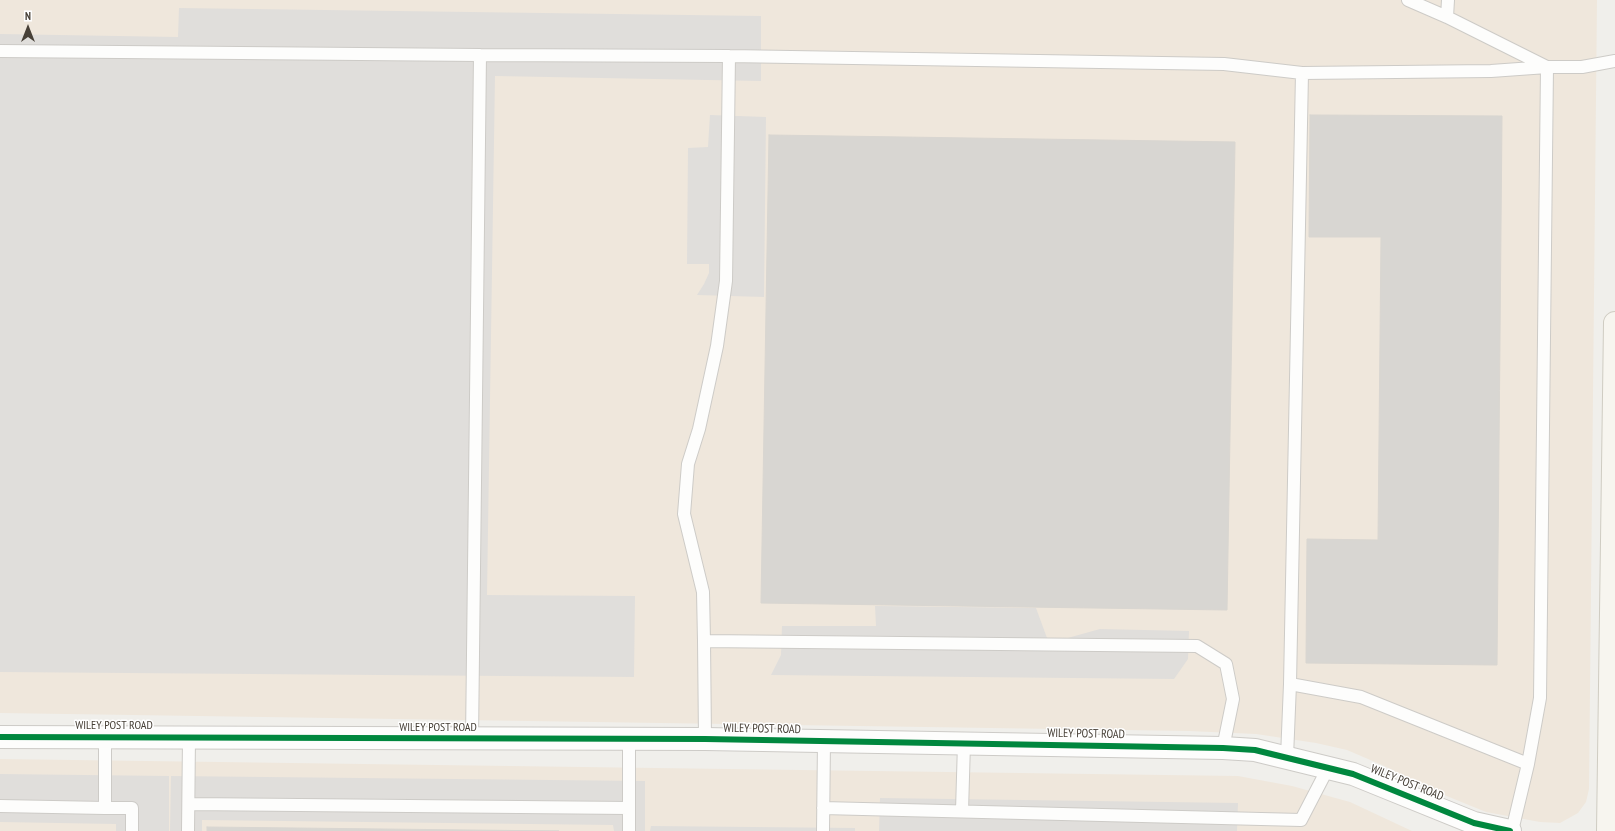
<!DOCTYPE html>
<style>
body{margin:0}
#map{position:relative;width:1615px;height:831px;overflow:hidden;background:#f0efeb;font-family:"PT Sans Narrow",sans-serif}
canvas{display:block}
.north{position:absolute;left:8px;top:8px;width:40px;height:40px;-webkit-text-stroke:3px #fff;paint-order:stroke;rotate:0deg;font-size:11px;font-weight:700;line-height:16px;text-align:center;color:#474037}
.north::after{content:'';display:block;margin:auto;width:14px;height:18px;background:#474037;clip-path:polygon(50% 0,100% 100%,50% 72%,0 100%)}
</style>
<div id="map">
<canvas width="1615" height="831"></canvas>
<div class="north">N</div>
</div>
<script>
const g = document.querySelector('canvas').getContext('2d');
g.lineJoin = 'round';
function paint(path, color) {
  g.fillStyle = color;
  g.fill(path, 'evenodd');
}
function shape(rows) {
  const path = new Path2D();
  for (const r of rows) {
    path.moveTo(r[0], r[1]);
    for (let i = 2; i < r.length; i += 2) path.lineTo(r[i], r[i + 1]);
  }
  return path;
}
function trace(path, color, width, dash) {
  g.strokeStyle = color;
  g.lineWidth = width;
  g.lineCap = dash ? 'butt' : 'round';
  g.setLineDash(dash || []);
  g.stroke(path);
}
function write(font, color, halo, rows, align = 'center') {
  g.font = font + ' "PT Sans Narrow",sans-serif';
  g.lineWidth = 3;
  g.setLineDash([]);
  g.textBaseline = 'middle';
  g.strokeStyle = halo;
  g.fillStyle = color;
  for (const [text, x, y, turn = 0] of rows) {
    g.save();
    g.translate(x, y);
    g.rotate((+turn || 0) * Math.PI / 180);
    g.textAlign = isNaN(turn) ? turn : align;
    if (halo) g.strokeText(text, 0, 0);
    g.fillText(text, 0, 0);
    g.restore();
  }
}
const commercial = shape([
 [0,0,1597,0,1589,789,1586,802,1578,813,1560,823,1540,822,1486,812,1432,790,1382,765,1347,750,1316,743,1256,734,1189,731,0,713],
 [0,759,1238,776,1292,786,1350,802,1412,831,0,831]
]);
const parking = shape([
 [179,8,761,16,761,81,495,76,487,595,635,596,634,677,0,672,0,34,178,37],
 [710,115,766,117,764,297,697,295,704,284,709,273,709,264,687,264,688,148,708,147],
 [875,606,1036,608,1047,638,1064,639,1100,629,1189,631,1188,659,1174,679,771,675,781,655,782,626,876,626],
 [0,774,169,776,169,831,116,831,116,824,0,822],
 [171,776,645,781,645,831,614,831,613,825,202,820,202,831,170,831],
 [880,798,1238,803,1237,831,879,831],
 [651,826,855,828,855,831,650,831]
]);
const building = shape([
 [1310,115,1502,116,1497,665,1306,663,1307,539,1378,540,1381,237,1309,237,1310,115],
 [769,135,1235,142,1227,610,761,603,769,135],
 [207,827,559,831,207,831,207,827]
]);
const lane = shape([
 [1408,0,1447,17,1547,67,1540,698,1528,764,1512,831],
 [1447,17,1448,0],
 [0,51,480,55,729,56,1224,64,1302,73,1491,71,1547,67,1582,67,1615,61],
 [704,641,703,592,684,514,688,464,699,429,717,346,726,281,729,56],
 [1290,684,1361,697,1528,764],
 [105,737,105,808,132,808,132,831],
 [472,739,480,55],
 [705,739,704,641,1197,646,1226,664,1233,699,1223,748],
 [1287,757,1290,684,1302,73],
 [189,804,629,808],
 [0,806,105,808],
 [823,808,1301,820,1328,768],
 [962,811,964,743],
 [188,831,189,738],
 [629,831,629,740],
 [823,831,824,741]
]);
const street = shape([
 [0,737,705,739,1223,748,1255,750,1353,774,1474,823,1510,831]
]);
const secondary = shape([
 [1608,831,1615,323]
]);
const cycleway = shape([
 [0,737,705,739,1223,748,1255,750,1353,774,1474,823,1510,831]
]);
const streetNames = [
 ["WILEY POST ROAD",114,726],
 ["WILEY POST ROAD",438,728],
 ["WILEY POST ROAD",762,729,1],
 ["WILEY POST ROAD",1086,734,1],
 ["WILEY POST ROAD",1407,783,22]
];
paint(commercial, '#efe7dc');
paint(parking, '#e0dedb');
paint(building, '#d8d6d2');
trace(building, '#d9d6d1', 1);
trace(lane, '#cdcbc7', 14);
trace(street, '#cdcbc7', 24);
trace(secondary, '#cfccc2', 24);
trace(lane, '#fdfdfc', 12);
trace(street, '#fdfdfc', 22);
trace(secondary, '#f7f5ef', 22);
trace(cycleway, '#00873e', 6);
write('12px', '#474037', '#fff', streetNames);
</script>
